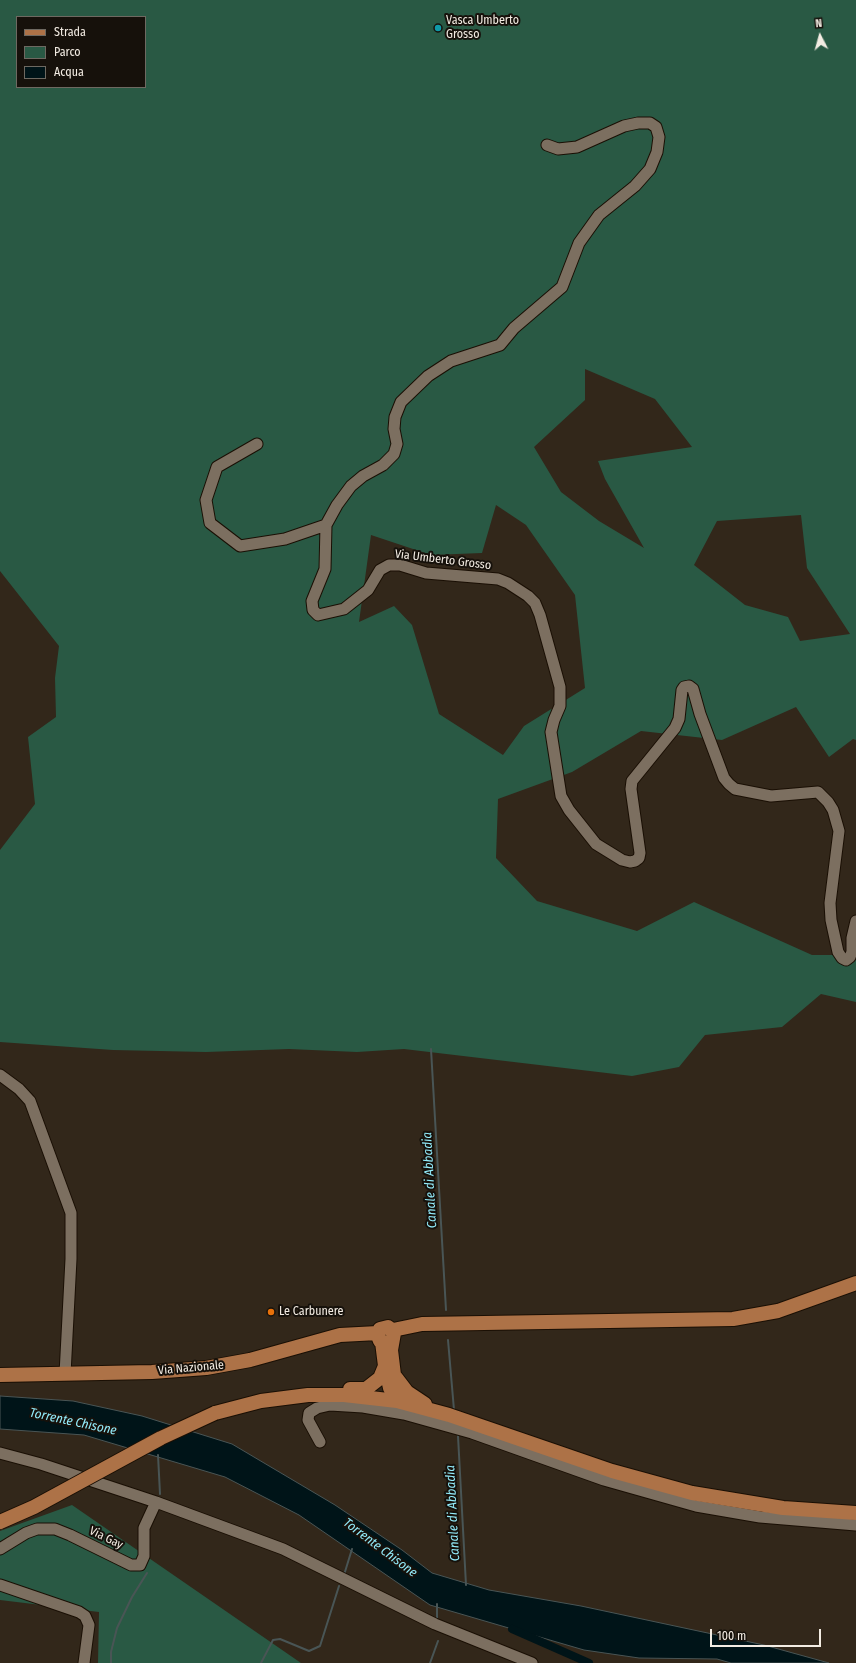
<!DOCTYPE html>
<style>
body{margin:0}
#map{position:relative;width:856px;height:1663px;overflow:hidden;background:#32271a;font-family:"Fira Sans Condensed",sans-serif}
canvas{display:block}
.legend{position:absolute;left:16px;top:16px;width:130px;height:72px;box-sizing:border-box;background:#16110b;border:1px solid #6e6961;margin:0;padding:5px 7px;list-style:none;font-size:12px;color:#f3ece3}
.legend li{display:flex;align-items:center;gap:8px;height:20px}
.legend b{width:20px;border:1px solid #6e6961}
.north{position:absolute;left:800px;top:16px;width:40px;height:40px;-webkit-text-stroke:3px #16110b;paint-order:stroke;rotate:354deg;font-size:11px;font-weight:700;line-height:16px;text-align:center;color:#f3ece3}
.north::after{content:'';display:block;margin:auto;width:14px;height:18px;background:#f3ece3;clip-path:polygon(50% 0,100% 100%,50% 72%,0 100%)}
.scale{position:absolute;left:710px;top:1629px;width:111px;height:18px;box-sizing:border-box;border:2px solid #f3ece3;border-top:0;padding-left:5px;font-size:12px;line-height:14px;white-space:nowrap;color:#f3ece3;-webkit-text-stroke:3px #16110b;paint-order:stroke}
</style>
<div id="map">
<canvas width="856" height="1663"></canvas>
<ul class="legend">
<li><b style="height:5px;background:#ad7247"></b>Strada</li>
<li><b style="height:11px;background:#295944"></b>Parco</li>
<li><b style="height:11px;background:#001418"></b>Acqua</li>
</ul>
<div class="north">N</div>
<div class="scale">100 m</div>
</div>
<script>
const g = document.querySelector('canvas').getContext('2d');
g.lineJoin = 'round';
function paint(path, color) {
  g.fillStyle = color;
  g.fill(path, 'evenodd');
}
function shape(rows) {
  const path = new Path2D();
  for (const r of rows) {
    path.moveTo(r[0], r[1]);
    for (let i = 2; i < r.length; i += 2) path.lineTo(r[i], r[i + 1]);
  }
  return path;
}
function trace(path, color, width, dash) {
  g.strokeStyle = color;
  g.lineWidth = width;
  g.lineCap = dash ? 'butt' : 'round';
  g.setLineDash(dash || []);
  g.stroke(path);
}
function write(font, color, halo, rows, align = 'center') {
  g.font = font + ' "Fira Sans Condensed",sans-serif';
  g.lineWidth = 4;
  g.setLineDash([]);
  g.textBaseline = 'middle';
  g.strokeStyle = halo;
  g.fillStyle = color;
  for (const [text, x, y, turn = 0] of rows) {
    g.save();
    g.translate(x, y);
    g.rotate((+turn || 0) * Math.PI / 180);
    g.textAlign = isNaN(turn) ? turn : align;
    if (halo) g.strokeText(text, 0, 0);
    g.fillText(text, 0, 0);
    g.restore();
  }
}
const green = shape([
 [0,0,856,0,856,740,853,739,829,757,796,707,722,740,641,731,572,772,498,799,496,858,537,901,637,931,694,902,812,955,856,955,856,1002,821,994,782,1027,705,1035,679,1067,632,1076,404,1049,357,1052,289,1049,206,1052,113,1050,0,1042,0,850,35,804,28,737,56,717,55,678,59,646,0,571],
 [17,17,145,17,145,87,17,87],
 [585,369,655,399,692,447,598,461,605,479,644,548,599,521,561,492,534,447,585,400],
 [496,505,526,525,575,595,585,688,524,726,503,755,439,714,412,625,394,606,359,622,371,535,431,555,482,553],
 [801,515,807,568,850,634,800,641,788,617,745,605,694,565,717,521],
 [72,1505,301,1663,98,1663,99,1612,0,1600,0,1531]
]);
const water = shape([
 [0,1396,73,1401,142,1416,232,1444,335,1505,402,1550,432,1573,489,1590,581,1606,764,1645,829,1663,731,1663,717,1659,639,1658,584,1650,430,1605,299,1515,225,1477,84,1435,0,1429,0,1396]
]);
const stream = shape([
 [431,1049,446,1310],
 [448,1340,454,1410],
 [458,1436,466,1585],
 [158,1455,160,1494],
 [344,1575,352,1549],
 [437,1604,437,1620],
 [111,1663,111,1652,117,1628,132,1597,147,1573],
 [261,1663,273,1640,280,1639,309,1651,320,1646,339,1586],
 [430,1663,438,1641]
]);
const canal = shape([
 [512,1629,589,1663]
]);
const minor = shape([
 [547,145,558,149,577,147,624,126,638,123,650,123,656,127,659,137,657,152,650,169,635,186,599,215,579,243,562,287,514,328,500,345,451,361,428,376,401,402,395,417,394,429,397,444,394,454,383,465,363,476,351,486,337,505,326,525,325,569,312,601,313,610,318,615,344,609,368,590,380,570,389,565,400,565,426,573,498,579,508,583,528,596,535,603,540,615,560,687,560,706,554,720,551,732,561,796,569,810,596,844,622,860,630,862,635,861,639,858,640,853,631,789,632,781,675,728,679,719,682,690,684,687,689,686,693,689,700,714,724,778,729,784,735,789,771,796,818,792,828,802,833,810,839,831,830,903,831,920,838,952,842,958,846,960,850,957,852,952,852,938,856,921],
 [257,444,217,467,206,500,210,523,240,546,285,539,326,525],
 [0,1075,19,1089,30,1101,71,1213,71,1259,65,1374],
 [320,1442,308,1420,309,1413,317,1408,330,1405,363,1407,404,1414,472,1433,604,1480,696,1506,760,1517,856,1525],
 [0,1453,41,1464,156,1502,283,1549,435,1624,532,1663],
 [0,1549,26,1533,37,1529,55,1529,70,1535,131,1565,140,1565,144,1556,144,1528,156,1502],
 [0,1585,79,1612,85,1616,89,1625,84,1663]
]);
const major = shape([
 [393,1330,422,1324,733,1319,778,1311,856,1283],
 [392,1341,384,1343,380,1341,378,1336,380,1329,388,1327,394,1333,391,1350,394,1375,407,1392,425,1404],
 [385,1366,390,1388,397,1401],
 [0,1375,152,1372,206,1368,250,1360,340,1335,378,1333],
 [350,1389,366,1389,380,1378,385,1366,382,1342],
 [215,1413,261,1401,308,1395,344,1395,397,1401,449,1415,612,1471,692,1493,783,1508,856,1513]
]);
const majorBridge = shape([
 [0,1522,34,1507,161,1438,215,1413]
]);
const markers = [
 [438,28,4,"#0f9aa8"],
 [271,1312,4,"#e8710a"]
];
const poiNames = [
 ["Vasca Umberto",446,21],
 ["Grosso",446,35],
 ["Le Carbunere",279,1312]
];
const streetNames = [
 ["Via Umberto Grosso",443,560,7],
 ["Via Nazionale",191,1368,-5],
 ["Via Gay",106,1538,26]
];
const waterNames = [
 ["Canale di Abbadia",430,1180,-93],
 ["Torrente Chisone",73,1422,12],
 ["Canale di Abbadia",453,1513,-93],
 ["Torrente Chisone",380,1548,37]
];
paint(green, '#295944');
paint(water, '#001418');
trace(water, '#495555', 1);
trace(stream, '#495555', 2);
trace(canal, '#001418', 8);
trace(minor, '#1a0f04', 13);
trace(major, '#1a0f04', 16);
trace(minor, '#7c6f60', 11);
trace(major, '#ad7247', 14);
trace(majorBridge, '#1a0f04', 16, []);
trace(majorBridge, '#ad7247', 14);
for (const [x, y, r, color] of markers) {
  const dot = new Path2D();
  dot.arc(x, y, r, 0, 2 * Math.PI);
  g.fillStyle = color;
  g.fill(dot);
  trace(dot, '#16110b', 1.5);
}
write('12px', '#f3ece3', '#16110b', poiNames, 'left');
write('12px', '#f3ece3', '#16110b', streetNames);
write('italic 13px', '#93ecfb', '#16110b', waterNames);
</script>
